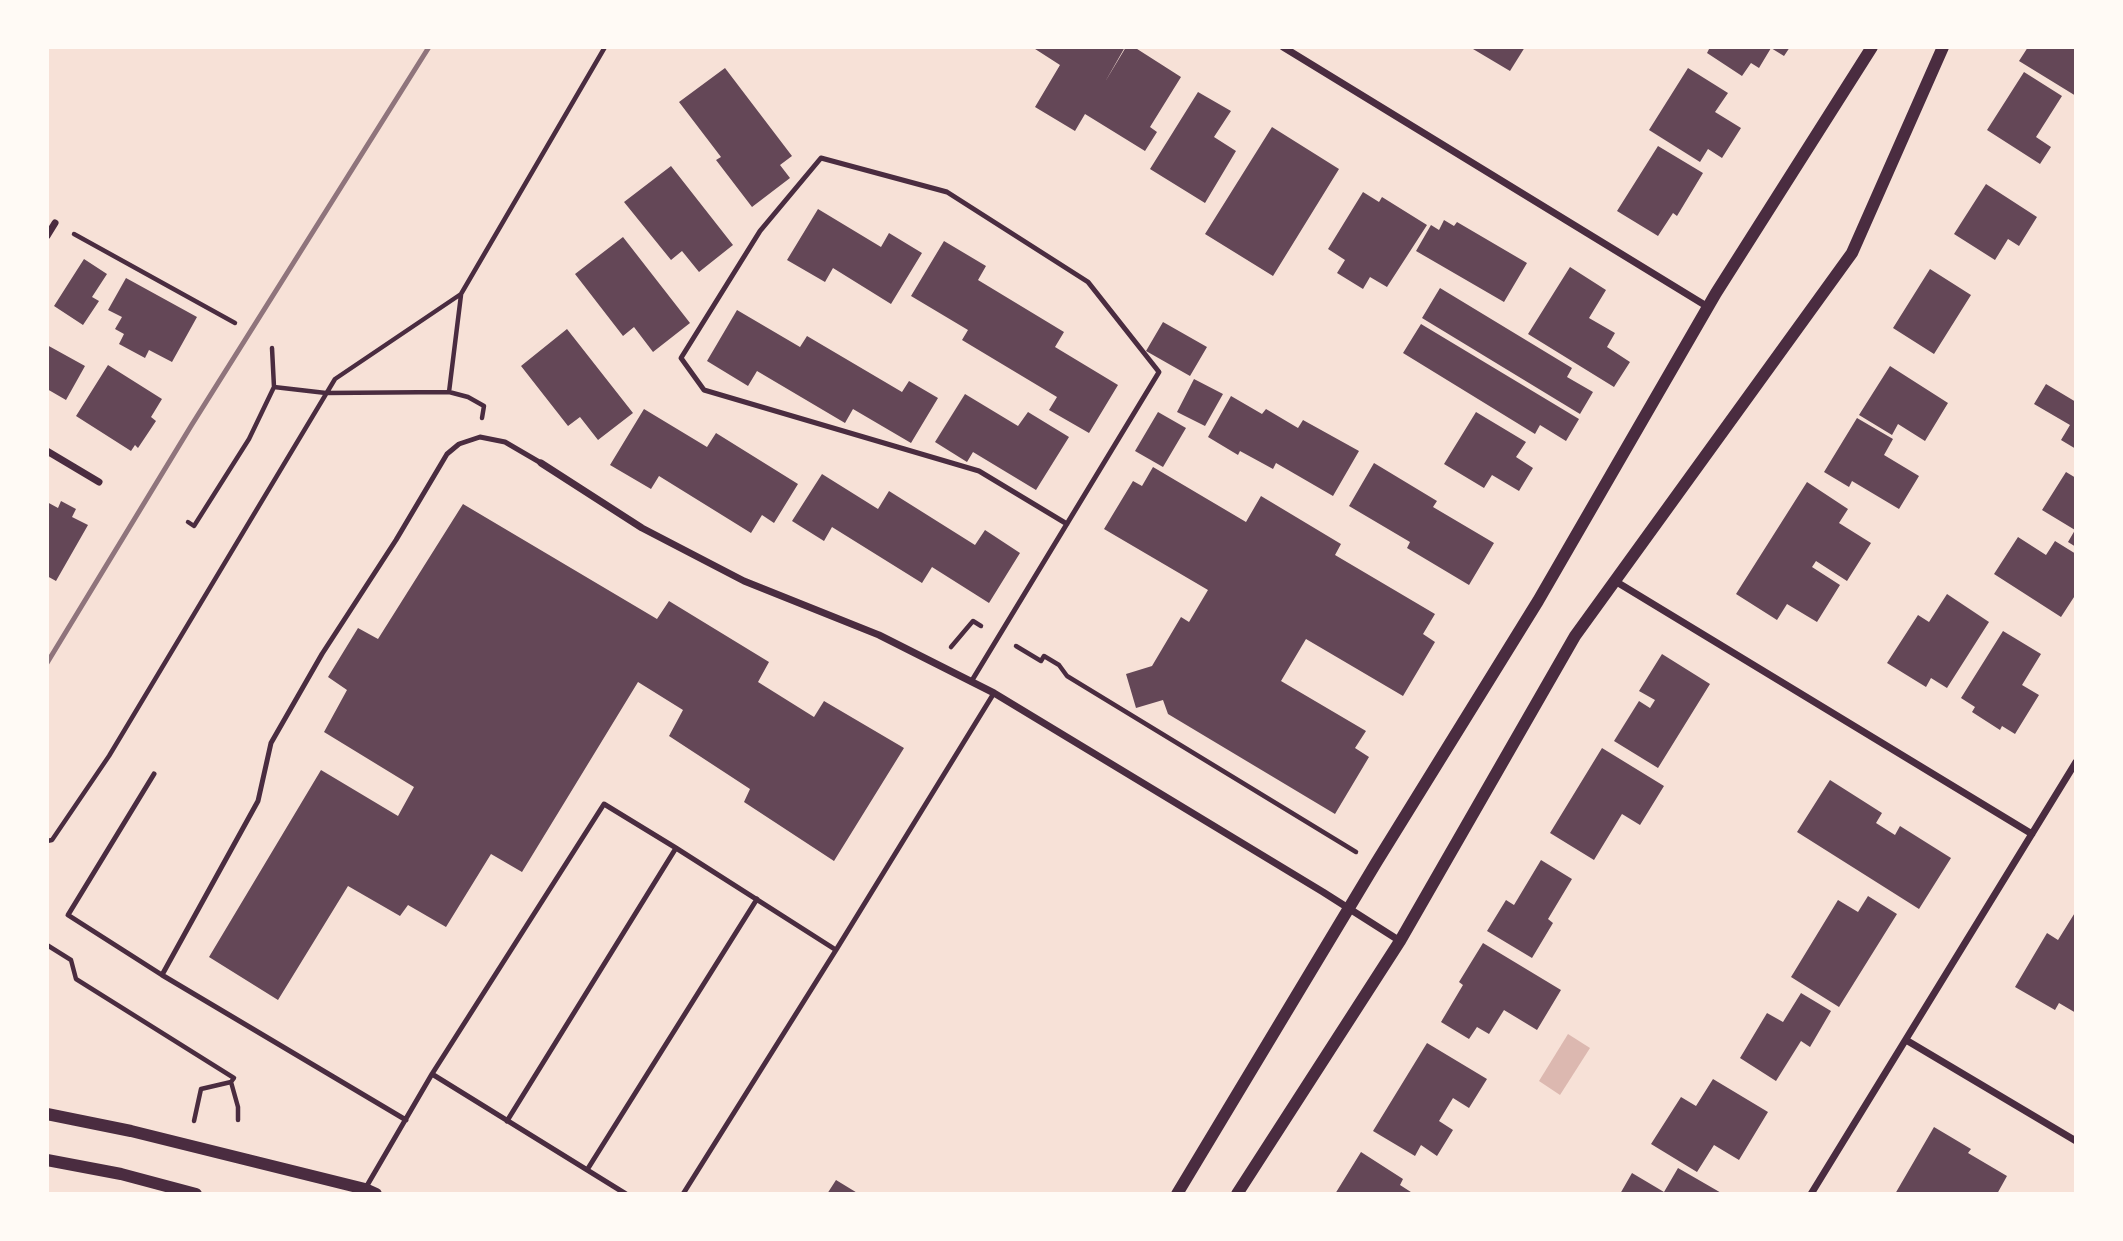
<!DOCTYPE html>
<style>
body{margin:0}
#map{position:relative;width:2123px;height:1241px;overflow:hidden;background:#f7e1d7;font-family:"Fira Sans Condensed",sans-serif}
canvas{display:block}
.frame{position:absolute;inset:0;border:49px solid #fffaf5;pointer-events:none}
</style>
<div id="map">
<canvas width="2123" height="1241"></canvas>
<div class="frame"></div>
</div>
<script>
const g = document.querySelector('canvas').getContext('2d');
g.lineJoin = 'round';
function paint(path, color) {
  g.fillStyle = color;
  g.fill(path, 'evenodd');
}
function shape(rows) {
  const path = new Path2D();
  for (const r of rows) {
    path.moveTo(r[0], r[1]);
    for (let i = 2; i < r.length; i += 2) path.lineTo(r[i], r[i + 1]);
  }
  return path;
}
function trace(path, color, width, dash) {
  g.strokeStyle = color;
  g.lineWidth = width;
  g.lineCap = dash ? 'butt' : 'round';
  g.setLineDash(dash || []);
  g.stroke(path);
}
const water = shape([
 [1568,1034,1590,1048,1560,1095,1539,1081]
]);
const building = shape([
 [1032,47,1125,47,1105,82,1126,47,1134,47,1181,77,1150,127,1157,132,1145,151,1085,114,1075,131,1035,107,1060,65],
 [1474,47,1525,47,1510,71,1473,49],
 [1710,47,1790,47,1784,56,1771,48,1759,68,1751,63,1742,76,1707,53],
 [2028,47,2076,47,2076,96,2019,61],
 [725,68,792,156,780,165,790,178,752,207,716,160,721,157,679,102],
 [1688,68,1728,93,1715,112,1741,128,1722,158,1708,149,1700,162,1649,130],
 [2024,72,2062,96,2036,137,2051,147,2040,164,1987,130],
 [1198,92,1231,111,1214,137,1236,151,1205,203,1150,169],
 [1272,127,1339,169,1273,276,1205,234],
 [1658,146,1703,173,1677,216,1673,213,1658,236,1617,211],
 [671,166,733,245,699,272,682,251,671,260,624,202],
 [1986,184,2037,217,2019,246,2008,239,1995,260,1954,234],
 [1363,192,1379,202,1382,197,1427,225,1387,287,1370,277,1363,289,1337,273,1345,260,1328,249],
 [818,209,881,247,889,233,922,253,891,304,833,268,825,282,787,260],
 [1444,220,1454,226,1457,222,1527,263,1504,302,1416,251,1431,225,1439,230],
 [623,237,690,323,653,352,634,327,623,336,575,274],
 [944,241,986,266,978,280,1064,332,1055,347,1118,385,1089,433,1049,410,1057,397,962,340,968,330,911,296],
 [84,259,107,274,92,297,99,301,83,325,54,306],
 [1570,267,1606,290,1589,318,1615,333,1607,347,1630,362,1614,387,1528,334],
 [1930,269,1971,295,1934,354,1893,328],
 [126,278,197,317,172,362,149,350,145,358,119,344,124,334,115,329,122,317,108,310],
 [1440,288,1572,368,1567,377,1593,392,1580,414,1422,318],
 [737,310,800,347,807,336,902,392,909,381,938,398,911,443,853,409,845,423,757,371,748,386,707,361],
 [1163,322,1207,347,1190,376,1146,351],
 [1421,324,1579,419,1566,441,1540,425,1535,434,1403,353],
 [567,329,633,413,598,440,580,417,568,426,521,366],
 [47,345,85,366,66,400,47,389],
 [108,365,162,399,151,417,156,421,138,448,135,445,131,451,76,416],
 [1890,366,1948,403,1925,441,1898,424,1892,435,1859,415],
 [1194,379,1223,394,1205,426,1177,412],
 [2046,384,2076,402,2076,449,2061,440,2070,425,2034,404],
 [965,394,1018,426,1028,412,1069,437,1036,490,973,452,967,462,935,442],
 [1231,396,1262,414,1266,409,1298,428,1303,420,1359,451,1333,496,1276,463,1273,469,1240,451,1238,455,1208,437],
 [644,409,707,447,716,433,798,484,774,523,762,515,751,533,659,476,651,489,610,465],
 [1158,412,1186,428,1163,467,1135,451],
 [1476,412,1526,442,1516,457,1533,468,1519,491,1492,475,1484,488,1444,464],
 [1857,418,1893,439,1884,455,1919,476,1899,509,1852,481,1849,487,1824,472],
 [1374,463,1437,501,1433,507,1494,543,1469,585,1407,548,1410,542,1349,506],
 [1153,467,1246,522,1261,496,1341,544,1335,555,1435,614,1423,634,1435,642,1403,696,1306,639,1281,681,1366,731,1355,748,1369,757,1335,814,1168,714,1163,700,1136,708,1126,674,1152,666,1181,617,1189,622,1208,590,1104,529,1133,481,1142,486],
 [2066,472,2076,478,2076,547,2068,542,2075,530,2042,510],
 [822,474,878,509,889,491,975,545,985,530,1020,553,989,603,932,567,922,583,832,527,824,541,792,521],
 [1807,482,1848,509,1839,523,1871,543,1847,581,1816,561,1812,567,1840,585,1817,622,1787,604,1777,620,1736,594],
 [61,501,76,509,72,517,88,525,56,581,47,576,47,502,58,508],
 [463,504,657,619,669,601,769,662,758,682,814,717,824,701,904,748,834,861,744,802,750,789,669,736,683,710,638,682,522,872,491,854,446,927,408,905,400,916,348,886,278,1000,209,957,321,770,398,816,414,787,324,732,347,690,328,677,358,628,378,639],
 [2018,537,2046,555,2055,541,2076,554,2076,594,2061,617,1994,574],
 [1947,594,1989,622,1947,688,1931,678,1926,687,1887,663,1918,615,1929,622],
 [2003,631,2041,654,2022,685,2039,695,2015,734,2002,726,2000,730,1972,712,1975,707,1961,698],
 [1662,654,1710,684,1658,768,1614,741,1639,701,1650,708,1655,700,1639,691],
 [1602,748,1664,786,1640,825,1622,814,1594,860,1550,833],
 [1830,780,1882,813,1876,823,1895,835,1900,826,1951,858,1919,909,1797,832],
 [1541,860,1572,879,1548,919,1553,923,1532,958,1487,931,1506,900,1514,905],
 [1868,896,1897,914,1839,1007,1791,977,1838,900,1858,912],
 [2076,911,2076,1013,2059,1003,2055,1010,2015,987,2047,933,2058,940],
 [1483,943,1561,990,1537,1030,1504,1010,1489,1034,1477,1027,1469,1039,1441,1022,1463,985,1459,982],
 [1801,993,1831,1011,1810,1047,1801,1041,1776,1081,1740,1058,1767,1013,1783,1022],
 [1427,1043,1487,1079,1469,1108,1453,1098,1439,1121,1453,1130,1437,1156,1421,1145,1415,1156,1373,1131],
 [1713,1079,1768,1112,1739,1160,1714,1145,1697,1172,1651,1144,1681,1097,1696,1106],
 [1934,1127,1971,1149,1968,1153,2007,1176,1997,1194,1895,1194],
 [1361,1152,1403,1179,1400,1185,1414,1194,1335,1194],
 [1678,1168,1723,1194,1620,1194,1632,1173,1664,1192],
 [836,1180,859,1194,827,1194]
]);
const path = shape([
 [74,234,235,323],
 [272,348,274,387],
 [449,392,461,295],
 [188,522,194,526,249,439,274,387,326,393,449,392,468,397,484,406,482,418],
 [1016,646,1041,661,1044,656,1059,665,1067,676,1356,852],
 [951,647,973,621,981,626],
 [47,841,52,840,109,756,335,379,461,294,605,47],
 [47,945,71,960,76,979,234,1078,231,1082,201,1089,194,1121],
 [231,1082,238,1107,238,1120]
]);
const service = shape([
 [971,682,1159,372,1088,282,947,192,821,158,760,231,681,358,704,390,979,471,1067,524],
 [154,774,68,915,162,975,406,1120],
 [162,975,258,801,271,743,322,654,396,540,447,454,459,444,480,437,505,442,541,463],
 [432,1074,626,1194],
 [507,1121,676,848],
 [587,1170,757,899],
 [365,1189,432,1074,604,804,676,848,836,950,994,693],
 [683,1194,836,950]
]);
const minor = shape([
 [1283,47,1708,307],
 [47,236,55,223],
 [47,451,99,482],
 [541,463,642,528,744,581,879,635,994,693,1323,892,1400,941],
 [1615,581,2032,834],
 [1906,1040,2076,1141],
 [1811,1194,2076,762]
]);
const tertiary = shape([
 [47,1114,131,1131,365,1189,376,1194],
 [47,1160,121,1174,196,1194],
 [1177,1194,1376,863,1538,601,1716,293,1872,47],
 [1237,1194,1400,941,1575,636,1852,253,1943,47]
]);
const rail = shape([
 [47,663,191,426,429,47]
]);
paint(water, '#dcb8b0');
paint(building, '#644757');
trace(path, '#4a2c40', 4.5);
trace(service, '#4a2c40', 5);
trace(minor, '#4a2c40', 7);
trace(tertiary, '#4a2c40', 12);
trace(rail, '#8f747c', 5);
</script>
